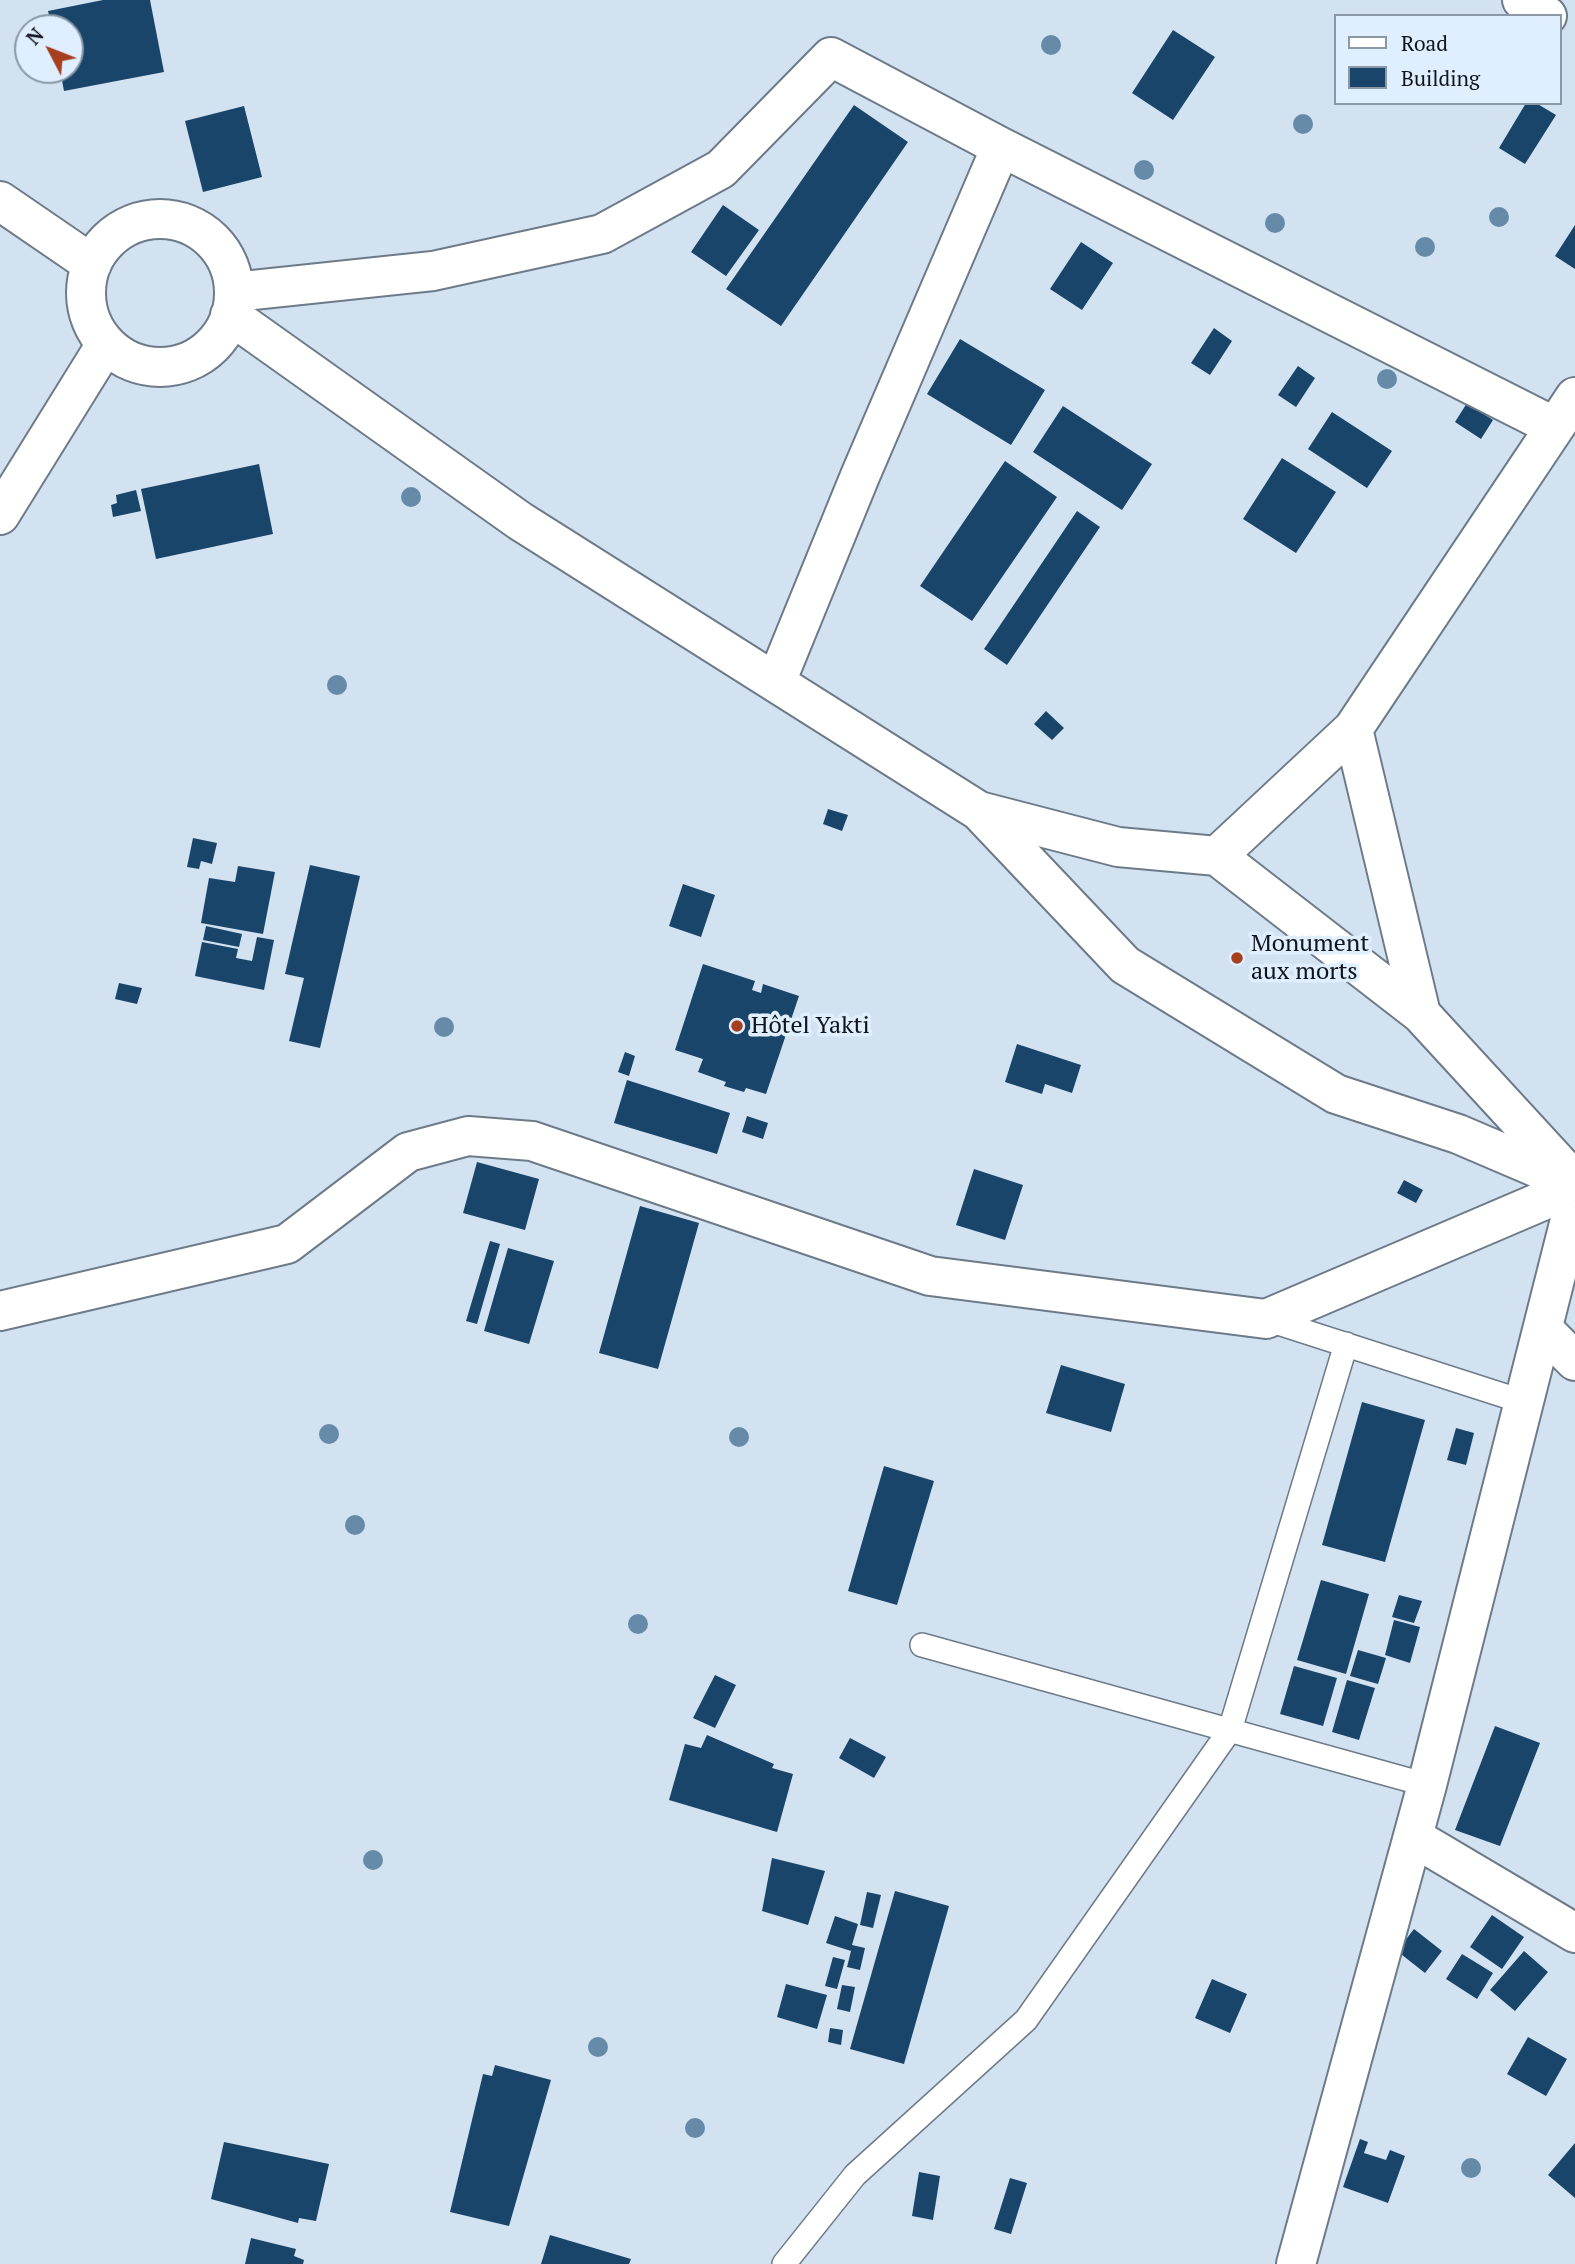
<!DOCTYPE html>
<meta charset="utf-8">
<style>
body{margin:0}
#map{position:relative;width:1575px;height:2264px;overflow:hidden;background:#d2e2f1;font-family:"PT Serif",serif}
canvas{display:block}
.legend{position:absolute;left:1334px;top:14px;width:228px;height:91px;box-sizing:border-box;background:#dfefff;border:2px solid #8c98a4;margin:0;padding:9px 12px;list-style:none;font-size:21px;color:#10151b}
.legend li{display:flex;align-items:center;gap:14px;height:35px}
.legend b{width:35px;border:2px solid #8c98a4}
.north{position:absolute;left:14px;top:14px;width:70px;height:70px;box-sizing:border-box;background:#dfefff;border:2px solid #8c98a4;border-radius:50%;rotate:312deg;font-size:19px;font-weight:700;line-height:28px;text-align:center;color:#10151b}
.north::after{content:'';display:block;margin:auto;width:24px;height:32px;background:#a63f1e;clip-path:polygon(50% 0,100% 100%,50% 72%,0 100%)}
</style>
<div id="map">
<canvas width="1575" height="2264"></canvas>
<ul class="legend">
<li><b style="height:9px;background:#fff"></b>Road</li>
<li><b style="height:19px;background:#19456b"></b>Building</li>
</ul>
<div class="north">N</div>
</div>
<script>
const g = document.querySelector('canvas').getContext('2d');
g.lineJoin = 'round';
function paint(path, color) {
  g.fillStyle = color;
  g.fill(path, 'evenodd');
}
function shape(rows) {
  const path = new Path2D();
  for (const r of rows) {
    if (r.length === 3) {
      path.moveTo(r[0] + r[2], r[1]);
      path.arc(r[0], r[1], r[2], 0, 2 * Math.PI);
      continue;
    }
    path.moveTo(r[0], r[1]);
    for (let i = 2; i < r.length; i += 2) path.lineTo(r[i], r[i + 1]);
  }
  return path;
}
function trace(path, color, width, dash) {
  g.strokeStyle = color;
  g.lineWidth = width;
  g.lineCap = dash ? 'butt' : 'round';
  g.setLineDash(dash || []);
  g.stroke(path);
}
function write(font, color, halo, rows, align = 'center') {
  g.font = font + ' "PT Serif",serif';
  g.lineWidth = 7;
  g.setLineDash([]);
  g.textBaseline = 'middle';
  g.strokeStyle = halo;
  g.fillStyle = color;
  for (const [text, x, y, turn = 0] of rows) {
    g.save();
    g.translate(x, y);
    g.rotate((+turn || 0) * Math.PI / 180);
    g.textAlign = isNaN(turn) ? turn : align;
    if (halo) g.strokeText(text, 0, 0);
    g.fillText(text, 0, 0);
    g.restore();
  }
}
const building = shape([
 [103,0,150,0,164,72,64,91,60,70,70,70,70,28,52,28,48,11],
 [1173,30,1215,57,1173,120,1132,93],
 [1526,103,1536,103,1556,115,1525,164,1499,148],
 [854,105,908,142,781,326,726,289],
 [244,106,262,177,203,192,185,121],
 [723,205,759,230,726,276,691,252],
 [1575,225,1575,269,1555,256],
 [1081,242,1113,263,1082,310,1050,289],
 [1214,328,1232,341,1210,375,1191,363],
 [960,339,1045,390,1011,445,927,394],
 [1298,366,1315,378,1296,407,1278,395],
 [1467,403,1493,420,1481,439,1455,422],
 [1063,406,1152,464,1122,510,1033,452],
 [1332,412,1392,451,1367,488,1308,449],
 [1282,458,1336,492,1296,553,1243,519],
 [1005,461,1057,497,972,621,920,586],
 [259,464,273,534,156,559,141,489],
 [136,490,141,511,113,517,111,505,117,503,116,495],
 [1077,511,1100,527,1007,665,984,649],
 [1046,711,1064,728,1052,740,1034,724],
 [828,809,848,815,842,831,823,824],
 [193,838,217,843,212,864,201,861,199,869,187,867],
 [310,865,360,876,320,1048,289,1041,304,978,285,974],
 [238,866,275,872,263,934,201,923,209,878,235,882],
 [683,884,715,895,701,937,669,926],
 [206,926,242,934,239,947,203,940],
 [257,937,274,940,264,990,195,976,202,942,238,949,236,958,252,961],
 [703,964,755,981,752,990,761,993,763,984,799,996,766,1094,746,1088,744,1092,724,1086,726,1082,698,1072,703,1059,675,1050],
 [119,983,142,988,137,1004,115,999],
 [1017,1044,1081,1065,1072,1093,1045,1084,1042,1094,1005,1082],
 [625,1052,635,1056,629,1076,618,1072],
 [627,1080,730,1113,717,1154,614,1123],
 [747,1116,768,1123,763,1139,742,1132],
 [477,1162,539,1179,525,1230,463,1213],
 [974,1169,1023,1185,1005,1240,956,1225],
 [1404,1180,1423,1190,1416,1203,1397,1193],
 [640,1206,699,1223,658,1369,599,1353],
 [490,1241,500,1244,477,1324,466,1321],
 [508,1248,554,1261,529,1344,484,1331],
 [1061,1365,1125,1384,1111,1432,1046,1413],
 [1362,1402,1425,1420,1385,1562,1322,1545],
 [1456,1428,1474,1433,1466,1465,1447,1460],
 [884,1466,934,1481,897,1605,848,1591],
 [1321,1580,1369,1594,1346,1674,1297,1660],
 [1399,1595,1422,1601,1414,1623,1392,1617],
 [1394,1620,1420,1627,1410,1663,1385,1655],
 [1358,1650,1386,1658,1378,1684,1350,1676],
 [1294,1666,1337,1678,1323,1726,1280,1714],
 [715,1675,736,1685,715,1728,693,1718],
 [1347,1680,1375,1688,1359,1740,1332,1732],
 [1495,1726,1540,1743,1500,1846,1455,1830],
 [707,1735,774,1764,772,1768,793,1774,777,1832,669,1800,685,1744,701,1748],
 [850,1738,886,1757,874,1778,839,1758],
 [772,1858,825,1871,808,1925,762,1911],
 [895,1891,949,1906,904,2064,850,2049],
 [867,1892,881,1895,873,1928,860,1925],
 [1492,1915,1524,1937,1502,1969,1470,1947],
 [835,1916,858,1924,852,1945,865,1948,860,1970,847,1967,851,1951,826,1943],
 [1414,1929,1442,1951,1425,1973,1397,1951],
 [1524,1951,1548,1972,1515,2011,1490,1990],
 [1462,1954,1493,1973,1477,1999,1446,1979],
 [833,1957,845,1960,837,1989,825,1986],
 [1212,1979,1247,1994,1230,2033,1195,2018],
 [786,1984,827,1995,817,2029,777,2017],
 [842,1985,855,1987,850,2012,837,2009],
 [830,2028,843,2030,841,2045,828,2042],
 [1528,2037,1567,2059,1546,2096,1507,2074],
 [495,2065,551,2080,509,2226,450,2212,483,2074,492,2076],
 [1360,2139,1368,2142,1364,2153,1386,2160,1390,2150,1405,2156,1388,2203,1343,2187],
 [224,2142,329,2164,316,2221,299,2218,298,2223,211,2199],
 [1575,2143,1575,2198,1548,2175],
 [919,2172,940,2176,933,2220,912,2216],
 [1010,2178,1027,2183,1011,2234,994,2229],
 [550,2235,631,2259,629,2264,541,2264],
 [251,2238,296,2249,294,2256,304,2260,303,2264,245,2264]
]);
const lane = shape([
 [1266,1319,1524,1402],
 [922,1645,1427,1785],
 [784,2264,855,2175,1026,2020,1230,1730,1346,1344]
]);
const street = shape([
 [1522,0,1547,16],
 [0,201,92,264],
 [160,293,74],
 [234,292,433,271,602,234,721,169,831,57,1001,147,1555,427],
 [230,315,520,521,979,811,1125,965,1336,1094,1458,1134,1575,1184],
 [0,515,106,344],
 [776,682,860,476,1001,147],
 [979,811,1118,847,1217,856,1421,1014,1569,1175],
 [1217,856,1353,729],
 [1421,1014,1353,729,1575,397],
 [0,1311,287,1244,408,1152,468,1136,532,1141,930,1276,1266,1319,1575,1187],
 [1543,1329,1575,1361],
 [1413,1837,1575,1933],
 [1296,2264,1427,1785,1575,1200]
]);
const trees = [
 [1051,45],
 [1303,124],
 [1144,170],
 [1499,217],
 [1275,223],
 [1425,247],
 [1387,379],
 [411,497],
 [337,685],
 [444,1027],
 [329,1434],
 [739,1437],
 [355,1525],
 [638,1624],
 [373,1860],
 [598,2047],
 [695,2128],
 [1471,2168]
];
const markers = [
 [1237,958,7,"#a63f1e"],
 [737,1026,7,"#a63f1e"]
];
const poiNames = [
 ["Monument",1251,944],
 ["aux morts",1251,972],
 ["Hôtel Yakti",751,1026]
];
paint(building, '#19456b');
trace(lane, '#6d7b89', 26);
trace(street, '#6d7b89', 42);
trace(lane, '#fff', 23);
trace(street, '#fff', 38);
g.fillStyle = '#668ba8';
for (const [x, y] of trees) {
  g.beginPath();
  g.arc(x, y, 10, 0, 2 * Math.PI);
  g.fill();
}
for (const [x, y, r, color] of markers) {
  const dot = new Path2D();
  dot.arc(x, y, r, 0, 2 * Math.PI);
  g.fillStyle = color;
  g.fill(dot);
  trace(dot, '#dfefff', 2.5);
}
write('24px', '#10151b', '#dfefff', poiNames, 'left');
</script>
